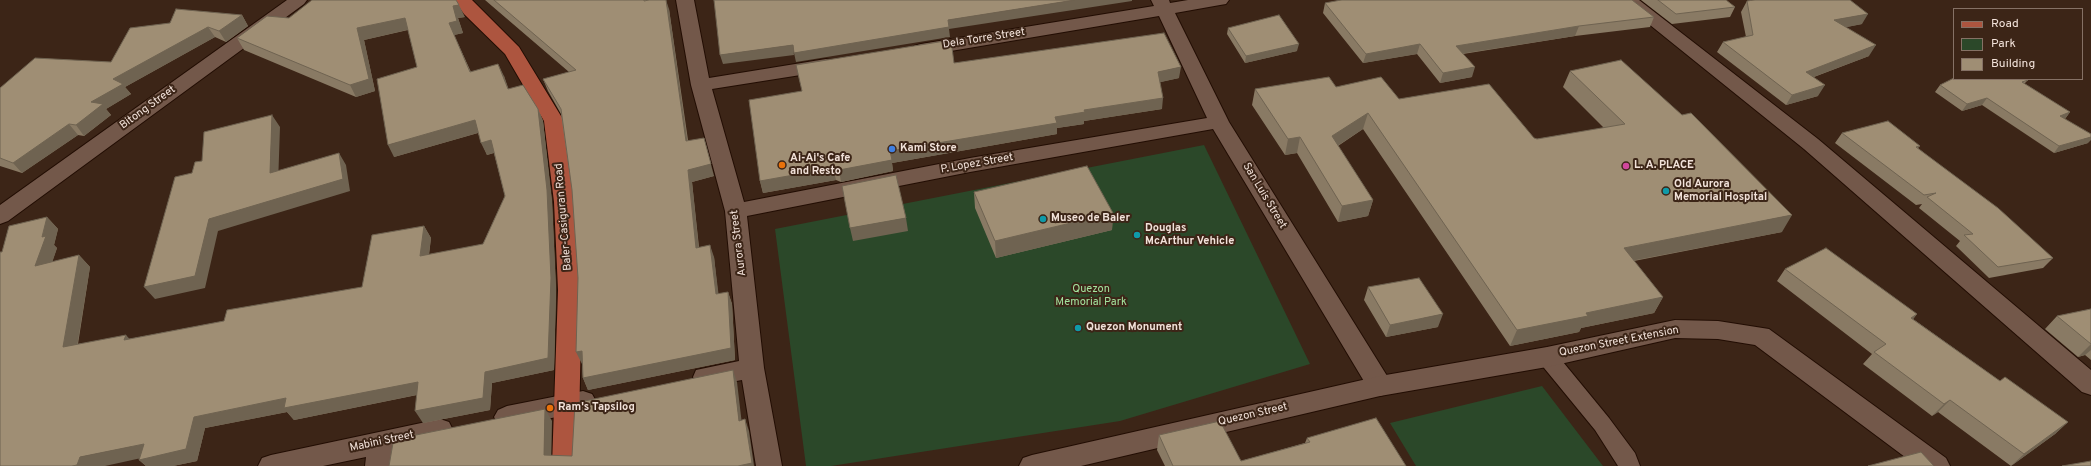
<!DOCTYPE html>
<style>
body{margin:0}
#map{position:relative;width:2091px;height:466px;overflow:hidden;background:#3c2517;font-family:Overpass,sans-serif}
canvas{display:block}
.legend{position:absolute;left:1953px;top:8px;width:130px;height:72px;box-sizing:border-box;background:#3c2517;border:1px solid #857165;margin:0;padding:5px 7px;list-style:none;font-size:12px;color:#f2e2da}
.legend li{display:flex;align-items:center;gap:8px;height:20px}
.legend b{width:20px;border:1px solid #857165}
</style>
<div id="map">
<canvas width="2091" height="466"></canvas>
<ul class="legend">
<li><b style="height:5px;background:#ad553f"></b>Road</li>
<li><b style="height:11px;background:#2b4829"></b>Park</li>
<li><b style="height:11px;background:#9f8e74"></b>Building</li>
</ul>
</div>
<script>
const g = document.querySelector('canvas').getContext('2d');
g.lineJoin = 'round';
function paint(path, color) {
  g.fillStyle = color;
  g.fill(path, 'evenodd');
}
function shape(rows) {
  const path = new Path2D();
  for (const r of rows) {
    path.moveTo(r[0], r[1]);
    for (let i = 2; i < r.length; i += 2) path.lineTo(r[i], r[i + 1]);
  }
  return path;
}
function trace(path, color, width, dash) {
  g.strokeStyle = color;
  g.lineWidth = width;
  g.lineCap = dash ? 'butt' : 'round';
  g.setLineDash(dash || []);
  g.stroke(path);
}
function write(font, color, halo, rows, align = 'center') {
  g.font = font + ' Overpass,sans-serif';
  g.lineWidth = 4;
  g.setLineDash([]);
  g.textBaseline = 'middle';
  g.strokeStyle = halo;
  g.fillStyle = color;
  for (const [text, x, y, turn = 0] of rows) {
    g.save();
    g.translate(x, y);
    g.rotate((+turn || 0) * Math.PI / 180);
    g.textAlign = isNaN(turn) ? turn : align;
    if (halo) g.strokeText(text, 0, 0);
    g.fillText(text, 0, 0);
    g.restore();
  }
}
const green = shape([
 [1204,145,1310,364,1120,421,831,466,806,466,775,229],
 [1542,386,1603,466,1416,466,1390,423]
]);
const service = shape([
 [1547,349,1554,351,1609,418,1635,453,1640,466,1618,466,1595,430,1540,363,1537,357,1540,351,1547,349]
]);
const minor = shape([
 [287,0,307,0,304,4,8,221,0,224,0,205,287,0],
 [676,0,694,0,709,78,826,59,833,61,835,65,833,69,826,71,712,89,744,202,970,158,1207,118,1159,16,921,56,914,54,912,50,914,46,921,44,1154,6,1151,0,1169,0,1170,3,1188,0,1229,0,1226,4,1220,5,1175,13,1229,122,1389,379,1392,386,1389,393,1380,396,1371,393,1213,129,970,172,747,216,764,368,782,466,756,466,742,380,705,387,696,384,693,377,696,370,739,361,725,211,691,85,676,0],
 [1619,0,1639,0,1818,139,2091,370,2091,395,2082,392,1804,149,1619,0],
 [583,391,592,394,596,401,592,408,583,411,507,428,498,424,494,417,498,410,507,406,583,391],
 [440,419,449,422,453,430,449,438,393,451,391,466,365,466,366,457,323,466,258,466,262,458,271,455,440,419]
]);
const tertiary = shape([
 [1675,320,1718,321,1769,329,1946,458,1950,466,1917,466,1755,345,1718,339,1675,338,1547,367,1380,396,1081,466,1019,466,1023,458,1032,455,1380,376,1547,347,1675,320]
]);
const primary = shape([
 [454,0,472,0,519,47,564,121,576,202,582,290,578,466,552,466,558,290,554,202,544,121,505,54,464,14,454,0]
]);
const wall = shape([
 [485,0,647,0,669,9,688,140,714,176,692,182,699,247,714,257,718,294,728,292,732,304,735,360,588,390,583,378,582,364,578,278,572,190,561,114,548,91,543,79,569,72],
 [1641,0,1726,0,1735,7,1730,17,1672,24],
 [1747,1,1862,24,1846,27,1869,56,1814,77,1818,96,1786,105,1717,52,1723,42,1746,37,1741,12],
 [1325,3,1654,17,1650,27,1575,36,1463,54,1472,77,1440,83,1417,54,1363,63,1323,13],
 [242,15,248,26,226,42,215,37,125,87,131,94,106,109,111,115,84,136,78,135,22,173,0,166,0,88,111,62],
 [465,17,458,18,463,33,454,35,471,72,504,76,508,89,538,109,543,121,552,202,556,290,554,370,492,383,490,410,423,423,417,395,294,420,287,412,205,428,197,461,173,466,146,466,139,460,139,459,2,252,47,217,58,229,54,245,57,248,52,262,79,255,90,267,78,344,129,339,224,321,362,287,424,226,431,238,429,255,483,244,505,196,494,153,487,155,478,133,394,157,417,67,408,30,364,40,375,91,356,97,244,50,237,38,289,18],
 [1228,28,1297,51,1245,63,1227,34],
 [954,63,1179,78,1160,82,1162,109,1084,121,1084,124,1057,128,1057,134,892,163,893,171,841,182,836,180,763,193,760,181],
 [1570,71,1782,232,1634,261,1663,297,1654,313,1581,328,1579,332,1510,346,1363,129,1338,146,1373,200,1368,216,1338,222,1297,153,1285,155,1252,105,1255,89,1336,87,1399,99,1537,139,1604,128,1563,87],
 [2028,80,2024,84,2070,112,2065,119,2088,143,2054,153,1982,105,1962,111,1935,92,1940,85],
 [1842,133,1920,146,1918,148,2053,258,2043,268,1989,278,1956,246,1960,241,1919,208,1922,204,1916,205,1835,143],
 [974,192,1113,213,1112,230,996,258,975,208],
 [1785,269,1917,314,1913,319,2000,381,2068,422,2055,434,2011,466,1938,412,1932,416,1863,364,1872,354,1777,281],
 [1368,287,1438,327,1386,337,1364,300],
 [2091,309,2091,360,2085,355,2078,357,2045,329,2057,316],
 [1159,435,1241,461,1305,443,1307,438,1406,466,1165,466,1157,450]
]);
const shadedWall = shape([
 [666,0,669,9,689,153,686,141],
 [1075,0,1132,0,1132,1,949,29,950,37,796,62,794,53,948,20],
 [459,5,465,17,458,18,463,33,454,35,449,23,453,6],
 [1868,14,1862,24,1828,31,1834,20],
 [242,15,248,26,226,42,219,31],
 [405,18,411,29,364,40,375,91,356,97,350,85,357,28],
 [1579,26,1575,36,1453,55,1456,46],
 [208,27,215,37,125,87,131,94,106,109,111,115,84,136,76,125,91,102,113,79],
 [1299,44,1297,51,1245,63,1246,56],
 [1420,44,1417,54,1363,63,1366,54],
 [793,45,794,55,723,64,720,55],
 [1876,45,1869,56,1800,82,1806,72],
 [498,64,504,76,513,101,508,89],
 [1181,67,1179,78,1157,83,1158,72],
 [1475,67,1472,77,1440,83,1443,73],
 [1825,85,1818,96,1786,105,1792,95],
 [1163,98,1162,109,1084,121,1084,124,1057,128,1057,134,892,163,893,171,841,182,839,170,890,151,1055,117,1084,110],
 [1987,98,1982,105,1962,111,1967,104],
 [538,109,543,121,552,202,556,290,554,370,492,383,490,410,423,423,415,411,485,372],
 [2070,112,2065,119,2060,116],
 [1368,113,1363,129,1328,152,1332,136],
 [272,115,280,127,278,185,270,173],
 [475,120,481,132,394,157,388,145],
 [69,124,78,135,22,173,13,163],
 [1300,137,1297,153,1285,155,1288,139],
 [2091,137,2091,140,2088,143,2054,153,2059,146],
 [704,138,714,176,692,182,700,260,696,248,688,170],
 [491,140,496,152,487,155,481,143],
 [339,153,346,165,350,191,218,231,205,288,155,299,144,287,209,219],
 [833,168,836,180,763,193,760,181],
 [1373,200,1368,216,1338,222,1342,206],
 [1113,213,1112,230,996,258,995,241],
 [1792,215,1782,232,1615,264,1624,248],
 [47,217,58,229,54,245,57,248,47,278,35,266],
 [906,218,908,231,853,241,850,228],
 [424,226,431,238,427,268,420,256],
 [710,245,714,257,720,306,716,294],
 [79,255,90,267,75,359,63,347],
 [728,292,732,304,735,360,588,390,583,378],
 [1663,297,1654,313,1581,328,1579,332,1510,346,1517,330,1586,313],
 [1443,314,1438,327,1386,337,1390,325],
 [1917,314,1907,327,1911,318],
 [126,335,137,347,124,340],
 [2091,344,2091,350,2085,355,2078,357],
 [582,351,588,363,582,364,576,352],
 [733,370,737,382,743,433,739,421],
 [418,382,426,393,294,420,287,412,205,428,197,461,173,466,146,466,139,460,194,417,286,398],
 [1950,400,1938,412,1932,416,1944,404],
 [545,409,552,421,551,466,544,455],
 [745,419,749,431,754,466,738,466],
 [2068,422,2055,434,2011,466,2024,454],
 [144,444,155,455,105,466,72,466,80,457]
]);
const building = shape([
 [312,0,456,0,459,5,453,6,457,21,449,23,470,72,498,64,508,89,523,85,538,109,547,190,551,278,548,358,485,372,483,398,415,411,418,382,284,408,286,398,194,417,186,449,139,460,144,444,80,457,77,465,72,466,0,466,0,252,2,252,9,226,47,217,42,237,46,236,35,266,79,255,63,347,126,335,124,340,224,321,227,310,362,287,372,235,424,226,420,256,483,244,505,196,491,140,481,143,475,120,388,145,377,79,417,67,405,18,357,28,369,79,350,85,237,38,267,16,289,18,312,0],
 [494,0,644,0,644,1,649,0,666,0,686,141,704,138,711,164,688,170,696,248,710,245,716,294,728,292,731,348,583,378,582,351,576,352,578,278,572,190,561,109,543,79,576,70,494,0],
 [714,0,1075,0,948,20,949,27,794,53,793,45,720,55,714,0],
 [1341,0,1632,0,1654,17,1579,26,1456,46,1475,67,1443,73,1420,44,1366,54,1325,3,1341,0],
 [1658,0,1726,0,1735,7,1676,14,1658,0],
 [1754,0,1850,0,1868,14,1834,20,1876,45,1806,72,1825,85,1792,95,1723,42,1753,35,1747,1,1754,0],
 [176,9,242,15,219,31,208,27,113,79,123,84,91,102,103,104,76,125,69,124,13,163,0,158,0,88,35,58,111,62,130,28,170,23,176,9],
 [1279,15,1299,44,1246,56,1228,28,1279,15],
 [1164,33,1181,67,1158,72,1163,98,1084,110,1085,112,1055,117,1057,123,890,151,892,160,839,170,833,168,760,181,749,100,802,91,796,65,951,40,954,63,1164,33],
 [1621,60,1682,115,1691,113,1792,215,1624,248,1663,297,1586,313,1588,316,1517,330,1368,113,1332,136,1373,200,1342,206,1300,137,1288,139,1255,89,1329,77,1336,87,1381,77,1399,99,1489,84,1534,138,1537,139,1625,124,1570,71,1621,60],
 [1954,78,1954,79,2026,79,2028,80,2022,82,2070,112,2060,116,2091,134,2091,137,2059,146,1987,98,1967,104,1940,85,1954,78],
 [272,115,270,173,339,153,343,179,209,219,195,276,144,287,175,177,192,173,195,162,202,161,204,132,272,115],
 [1888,121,1920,146,1916,147,1998,208,2053,258,1998,267,1964,235,1973,234,1927,197,1936,193,1924,195,1842,133,1888,121],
 [1087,166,1113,213,995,241,974,192,1087,166],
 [896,175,906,218,850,228,842,186,896,175],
 [1826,248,1917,314,1911,318,2000,381,2005,377,2068,422,2024,454,1950,400,1944,404,1874,352,1886,344,1785,269,1826,248],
 [1419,278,1443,314,1390,325,1368,287,1419,278],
 [2091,309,2091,344,2057,316,2091,309],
 [733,370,739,421,745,419,752,463,738,466,389,466,393,443,411,440,411,436,545,409,544,455,572,456,575,403,733,370],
 [1376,418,1406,466,1173,466,1159,435,1220,421,1241,461,1310,442,1307,438,1376,418],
 [1921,452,1934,466,1868,466,1921,452],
 [2091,461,2091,466,2062,466,2091,461]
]);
const markers = [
 [892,149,4,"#3f7fe0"],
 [782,165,4,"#e8710a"],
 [1626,166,4,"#d1479c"],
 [1666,191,4,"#0f9aa8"],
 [1043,219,4,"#0f9aa8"],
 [1137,235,4,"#0f9aa8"],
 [1078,328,4,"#0f9aa8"],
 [550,408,4,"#e8710a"]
];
const streetNames = [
 ["Dela Torre Street",984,39,-9],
 ["Bitong Street",148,108,-36],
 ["P. Lopez Street",977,164,-10],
 ["San Luis Street",1264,196,59],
 ["Baler-Casiguran Road",564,217,-95],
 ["Aurora Street",739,243,-97],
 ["Quezon Street Extension",1619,342,-11],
 ["Quezon Street",1253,415,-13],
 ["Mabini Street",382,442,-12]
];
const poiNames = [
 ["Kami Store",900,149],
 ["Ai-Ai's Cafe",790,159],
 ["and Resto",790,172],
 ["L. A. PLACE",1634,166],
 ["Old Aurora",1674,185],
 ["Memorial Hospital",1674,198],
 ["Museo de Baler",1051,219],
 ["Douglas",1145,229],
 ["McArthur Vehicle",1145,242],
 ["Quezon Monument",1086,328],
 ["Ram's Tapsilog",558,408]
];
const parkNames = [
 ["Quezon",1091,290],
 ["Memorial Park",1091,303]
];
paint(green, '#2b4829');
trace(service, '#220d03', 2);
trace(minor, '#220d03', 2);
trace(tertiary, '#220d03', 2);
trace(primary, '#220d03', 2);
paint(service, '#73584a');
paint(minor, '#73584a');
paint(tertiary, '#73584a');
paint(primary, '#ad553f');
paint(wall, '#897a64');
paint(shadedWall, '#6f6351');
paint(building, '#9f8e74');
trace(building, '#6f6351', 1);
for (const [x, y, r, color] of markers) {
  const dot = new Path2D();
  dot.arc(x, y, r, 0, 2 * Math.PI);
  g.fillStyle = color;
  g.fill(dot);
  trace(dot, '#3c2517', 1.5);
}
write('11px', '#f2e2da', '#3c2517', streetNames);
write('bold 11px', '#f2e2da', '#3c2517', poiNames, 'left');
write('11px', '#a3e39e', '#3c2517', parkNames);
</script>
